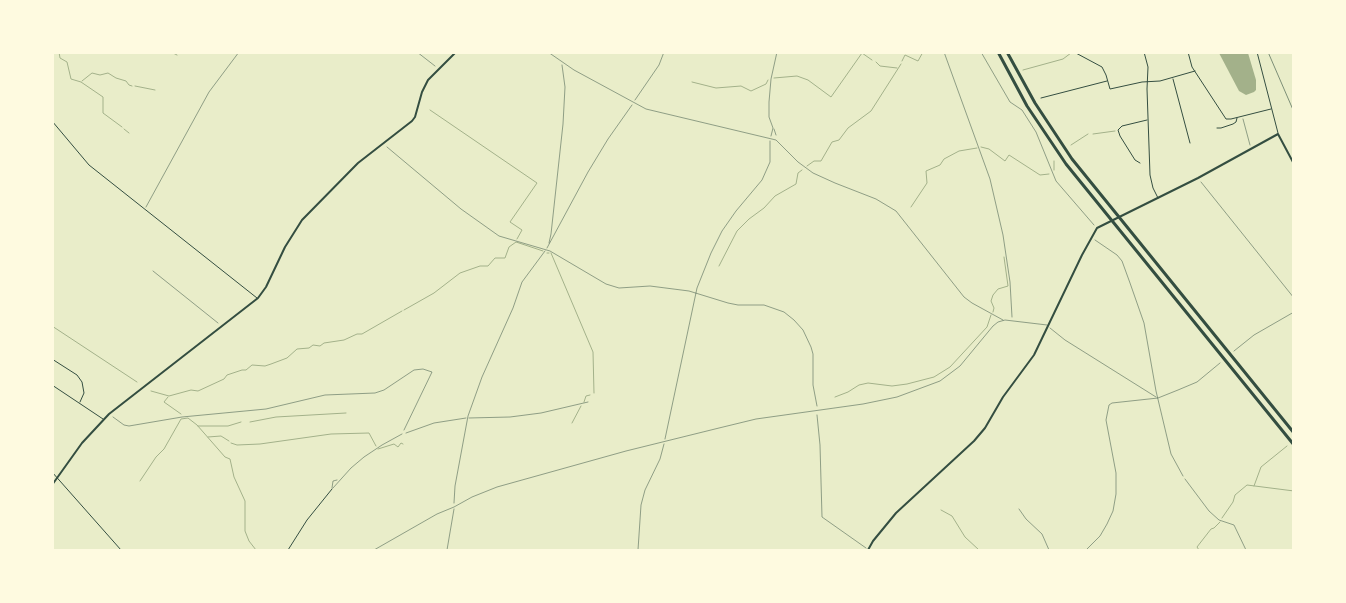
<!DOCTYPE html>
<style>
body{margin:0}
#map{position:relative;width:1346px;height:603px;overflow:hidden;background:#e9edc9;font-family:"Varela Round",sans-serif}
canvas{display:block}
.frame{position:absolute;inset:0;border:54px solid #fefae0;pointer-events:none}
</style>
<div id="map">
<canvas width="1346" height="603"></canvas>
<div class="frame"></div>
</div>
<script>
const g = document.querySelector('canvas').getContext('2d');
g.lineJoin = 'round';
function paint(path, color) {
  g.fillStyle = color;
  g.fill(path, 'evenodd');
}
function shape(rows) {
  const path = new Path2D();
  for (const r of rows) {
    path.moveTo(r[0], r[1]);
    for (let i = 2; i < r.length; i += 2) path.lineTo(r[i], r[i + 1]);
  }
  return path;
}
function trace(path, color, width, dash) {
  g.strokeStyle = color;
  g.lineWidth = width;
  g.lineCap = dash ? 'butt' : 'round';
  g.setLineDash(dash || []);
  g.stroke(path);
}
const water = shape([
 [1219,53,1248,53,1256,80,1256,90,1254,92,1246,95,1239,91]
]);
const stream = shape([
 [59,52,60,58,67,62,71,79,81,82,103,97,103,113,122,127],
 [171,52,177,55],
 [52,53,53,52],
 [902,61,905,55,918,61,923,52],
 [876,62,880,66,897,68],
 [1023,70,1063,59,1071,53],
 [774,78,797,76,808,80,831,97,862,53,872,60],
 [82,81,92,73,100,75,108,73,116,78,126,81,129,85,132,86],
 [692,82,716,88,741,86,751,91,766,84,768,80],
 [135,86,155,90],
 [430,110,537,183,510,222,522,230,517,239],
 [124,129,129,133],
 [1093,134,1115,131],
 [1071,145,1088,134],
 [981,147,989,149,1005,161,1009,155,1040,175,1049,174],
 [807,166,814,161,821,161,832,142,839,140,848,128,871,111,901,64],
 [1054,170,1054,161],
 [911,207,927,183,926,171,940,165,944,159,959,151,977,148],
 [547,253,549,253],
 [551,253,593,352,594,393],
 [719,266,737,231,749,219,764,208,775,196,796,184,798,173,802,170],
 [404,310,434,293,460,273,480,266,488,266,495,258,505,258,509,247,516,242,543,251],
 [993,312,994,308,991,301,993,295,998,289,1008,286,1004,257],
 [52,326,137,382],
 [151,391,169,396,191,390,198,391,224,379,227,375,242,370,246,370,252,365,265,366,271,364,287,358,297,349,309,348,313,345,320,346,324,343,344,340,357,334,362,334,402,311],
 [168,397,164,402,181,414],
 [835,397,848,392,859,385,868,383,892,386,907,384,934,377,950,367,987,327,991,315],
 [584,402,586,396,590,395],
 [250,422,276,417,346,413],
 [572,423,581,406],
 [198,426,228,426,241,422],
 [208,437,221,436,229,441],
 [231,443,237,445,260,444,331,434,369,433,376,446],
 [378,449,394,444,398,447,401,443,403,444],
 [140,481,156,457,164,449,181,419,188,418,197,425,225,457,230,459,234,477,245,501,245,531,249,541,256,550],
 [1254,486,1261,467,1287,446],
 [941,510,952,516,965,537,979,550],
 [1222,518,1233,502,1235,495,1247,485,1294,491],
 [1197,550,1199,550,1197,547,1211,529,1214,528,1220,522]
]);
const path = shape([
 [417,52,435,66],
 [944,52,990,179,1003,235,1010,282,1012,317],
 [981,52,1010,102,1022,110,1036,132,1056,181,1094,225],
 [635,100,659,65,664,52],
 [1243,119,1250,145],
 [774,129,776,135],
 [771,136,773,128,769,117,769,102,771,79,777,52],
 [387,147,461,209,499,236,550,251,606,284,619,288,650,286,689,291,728,303,738,305,764,305,784,312,794,320,803,330,811,347,813,354,813,385,817,406],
 [1201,182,1294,298],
 [146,207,209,92,239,52],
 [1095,240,1117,255,1122,261,1130,283,1144,323,1156,391,1171,454,1183,476],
 [549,243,551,234,563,124,565,87,562,65],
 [547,248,588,172,608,139,632,105],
 [153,271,218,323],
 [1050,328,1065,340,1156,397],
 [1234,351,1254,335,1294,312],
 [817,415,820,445,822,517,866,548],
 [113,417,124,425,129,426,182,417,266,409,325,395,375,393,384,390,414,370,423,369,432,372,404,430],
 [469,418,510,417,541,413,588,402],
 [406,433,434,423,466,418],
 [665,439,697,288,711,253,722,231,736,211,762,180,770,162,770,141],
 [454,503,455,486,468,416,482,377,513,308,522,282,545,251],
 [1019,509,1026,519,1042,534,1049,550],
 [638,550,641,505,645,490,660,459,664,444],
 [1086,550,1100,536,1107,524,1113,511,1116,494,1116,473,1106,420,1109,405,1112,403,1158,398,1178,390,1197,382,1220,363]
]);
const service = shape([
 [548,52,574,70,646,109,776,140,798,162,813,173,835,183,876,199,896,211,964,297,972,303,1003,320],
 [1185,479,1209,511,1219,520,1234,525,1246,550],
 [332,488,333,481,337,480],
 [333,488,351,468,364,457,382,445,402,434],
 [374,550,437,514,454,507,472,497,497,487,626,451,719,428,756,419,863,404,897,397,940,381,960,366,993,326,998,322,1005,320,1047,325],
 [447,550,454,509]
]);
const minor = shape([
 [1074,52,1102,67,1106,75,1110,89,1142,82,1160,81,1195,71],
 [1144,52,1148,67,1147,89,1150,175,1153,188,1158,198],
 [1188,52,1192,67,1226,119,1231,119,1271,109],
 [1257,52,1278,133],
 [1173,79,1190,143],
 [1041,98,1107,81],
 [52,121,89,165,257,298],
 [1217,128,1221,128,1233,124,1236,122,1237,118],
 [1140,163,1135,160,1120,136,1118,130,1122,126,1147,120],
 [52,359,77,375,82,382,84,393,80,402],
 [52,385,103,419],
 [52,472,121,550],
 [288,550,307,520,332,489]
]);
const tertiary = shape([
 [52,485,82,443,109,414,258,298,266,287,285,247,302,220,358,163,412,121,415,117,422,92,428,80,456,52],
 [868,550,873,541,896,513,974,441,985,428,1003,397,1034,355,1082,255,1097,228,1198,178,1278,134,1294,164]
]);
const motorway = shape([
 [998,52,1027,106,1066,164,1294,445],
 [1007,52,1035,103,1072,159,1294,433]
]);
const rail = shape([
 [1268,52,1294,112]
]);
paint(water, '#a3b18a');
trace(stream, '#a3b18a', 1);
trace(path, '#344e41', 0.5);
trace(service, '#344e41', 0.5);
trace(minor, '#344e41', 1);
trace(tertiary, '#344e41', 2);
trace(motorway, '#344e41', 3);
trace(rail, '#7c8e77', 1);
</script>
